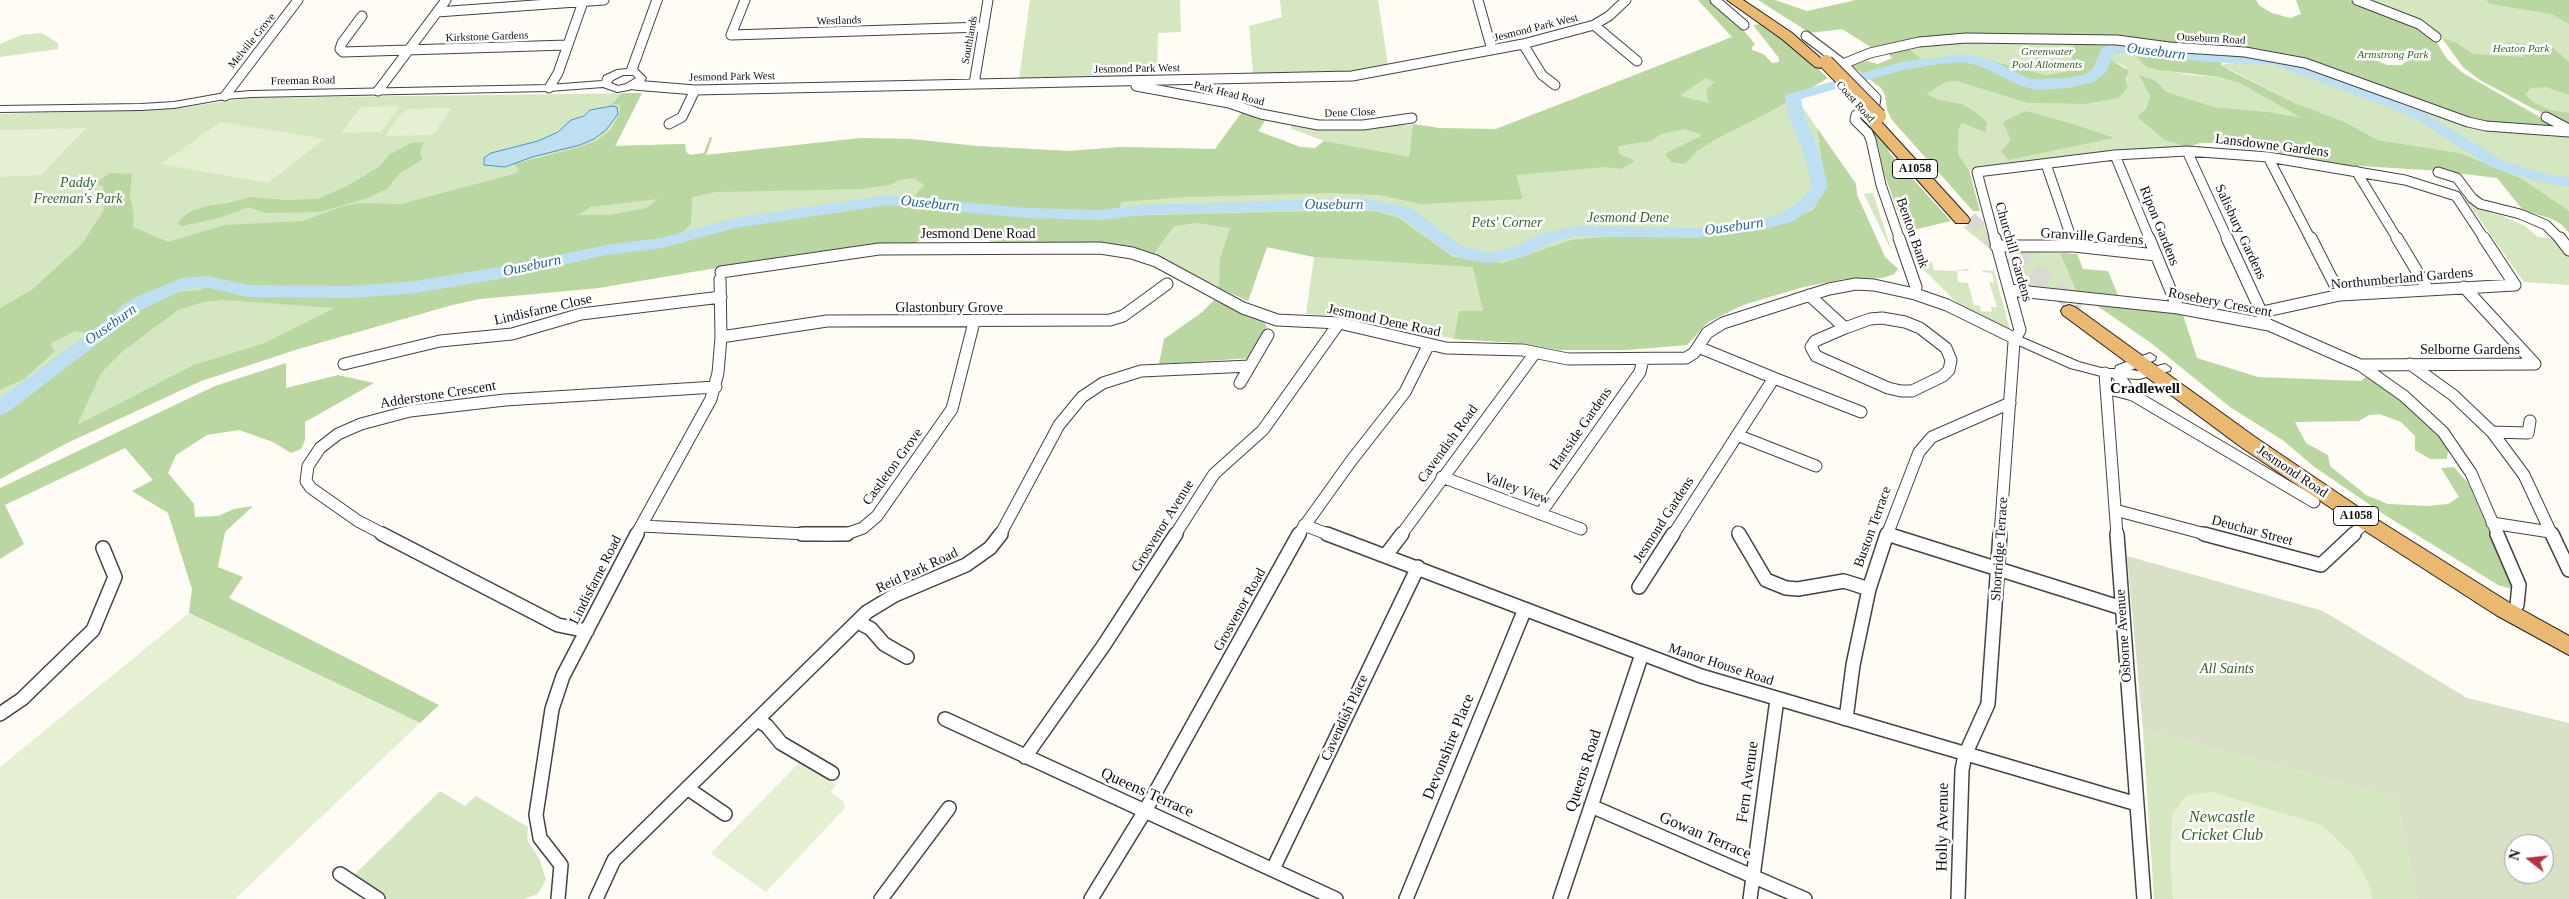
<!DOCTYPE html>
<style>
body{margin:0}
#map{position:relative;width:2569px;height:899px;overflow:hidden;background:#fefcf5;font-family:"Times New Roman",serif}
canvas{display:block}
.north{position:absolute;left:2504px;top:834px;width:50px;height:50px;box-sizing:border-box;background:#fff;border:1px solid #9f9f9f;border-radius:50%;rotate:286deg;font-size:14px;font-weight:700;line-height:20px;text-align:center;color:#101010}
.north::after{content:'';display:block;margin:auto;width:18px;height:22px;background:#b5343c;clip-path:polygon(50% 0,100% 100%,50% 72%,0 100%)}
</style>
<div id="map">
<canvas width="2569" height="899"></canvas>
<div class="north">N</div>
</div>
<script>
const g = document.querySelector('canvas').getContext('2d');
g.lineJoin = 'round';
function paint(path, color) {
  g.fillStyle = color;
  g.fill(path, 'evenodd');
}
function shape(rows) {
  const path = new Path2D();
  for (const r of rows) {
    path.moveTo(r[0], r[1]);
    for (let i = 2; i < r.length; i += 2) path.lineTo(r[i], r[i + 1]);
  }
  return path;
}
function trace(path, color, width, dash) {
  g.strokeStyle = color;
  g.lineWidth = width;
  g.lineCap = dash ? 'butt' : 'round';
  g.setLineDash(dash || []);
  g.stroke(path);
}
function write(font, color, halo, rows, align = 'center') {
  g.font = font + ' "Times New Roman",serif';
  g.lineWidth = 5;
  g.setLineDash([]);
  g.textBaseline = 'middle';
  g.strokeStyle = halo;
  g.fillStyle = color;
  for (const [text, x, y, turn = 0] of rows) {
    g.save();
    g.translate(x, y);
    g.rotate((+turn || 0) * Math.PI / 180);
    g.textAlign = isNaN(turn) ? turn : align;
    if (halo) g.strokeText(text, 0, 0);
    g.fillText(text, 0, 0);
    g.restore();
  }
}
const green = shape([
 [1030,0,1180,0,1181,32,1158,33,1157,76,1019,79],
 [1280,0,1378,0,1388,65,1347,73,1253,75,1249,26,1282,17],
 [2362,0,2569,0,2569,124,2534,109,2480,80,2463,67,2442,38,2432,29],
 [42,33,58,43,58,49,0,57,0,44,21,35],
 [1957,40,2077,43,2075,62,2073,70,2046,75,1985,59,1958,56,1924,61,1907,47],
 [1755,44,1752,47,1752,50,1763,54,1772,63,1856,184,1857,195,1885,257,1898,269,1894,274,1884,278,1844,279,1803,287,1743,305,1708,322,1687,345,1625,350,1560,350,1520,343,1454,339,1345,317,1306,314,1314,257,1267,247,1248,301,1153,255,1080,243,994,243,973,233,939,232,911,244,864,246,792,255,598,288,479,299,452,305,298,349,201,381,67,443,0,479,0,114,172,109,249,98,642,93,615,146,685,144,686,152,690,155,704,153,710,137,712,138,706,155,861,138,911,139,976,146,1068,151,1122,147,1215,149,1242,112,1266,119,1258,131,1300,147,1315,148,1324,141,1290,128,1293,125,1297,127,1396,123,1409,126,1413,124,1409,157,1496,129,1614,84],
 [2111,52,2133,53,2146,67,2189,75,2219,77,2239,83,2304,119,2269,112,2214,107,2167,92,2156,81,2140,76,2150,96,2146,109,2138,117,2189,147,2111,151,1969,170,1958,154,1959,129,1962,123,1986,133,1987,122,1962,104,1937,99,1927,94,1946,82,1956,81,2027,103,2085,104,2125,80,2126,67,2113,61],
 [2230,63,2256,63,2283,67,2412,113,2418,107,2569,135,2569,211,2460,153,2378,140,2345,122,2297,104,2221,65],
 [1873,193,1891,249,1891,250,1864,194],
 [2465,199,2495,215,2500,215,2525,226,2538,237,2557,239,2569,256,2569,285,2524,282],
 [1984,223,1991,250,1963,227],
 [1909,250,1932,262,1934,270,1953,271,1968,269,1969,271,1957,271,1958,282,1968,283,1974,305,1980,306,1981,311,1992,312,1991,307,1997,307,1989,282,1994,283,1992,273,1983,272,1982,270,1994,271,2010,329,2005,329,1956,302,1918,264],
 [2008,251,2060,253,2076,291,2025,287,2018,284],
 [2143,730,2396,798,2417,899,2154,899],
 [440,791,465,806,476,796,528,827,527,840,539,858,546,880,538,894,524,899,387,899,353,876]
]);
const forest = shape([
 [1698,0,1710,0,1739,25,1755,44,1752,47,1752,50,1763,54,1772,63,1779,62,1779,58,1753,25,1761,24,1796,49,1828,78,1766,114,1716,139,1697,151,1685,164,1671,162,1665,154,1703,135,1685,129,1661,134,1651,141,1618,146,1619,154,1635,161,1621,169,1605,167,1516,175,1523,199,1421,204,1379,195,1332,193,1185,197,1121,202,1118,216,1358,210,1379,212,1399,218,1453,257,1503,263,1571,240,1604,237,1727,235,1779,225,1813,210,1826,189,1817,128,1856,184,1857,195,1885,257,1898,269,1894,274,1881,278,1844,279,1803,287,1743,305,1708,322,1687,345,1625,350,1560,350,1520,343,1454,339,1459,311,1483,311,1473,267,1314,257,1267,247,1248,301,1219,288,1220,259,1230,228,1197,223,1174,226,1153,255,1080,243,994,243,973,233,939,232,911,244,864,246,792,255,598,288,479,299,452,305,298,349,201,381,67,443,0,479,0,413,147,301,168,292,201,290,202,277,153,292,88,333,75,331,50,344,55,351,24,379,0,390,0,308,33,289,82,244,104,210,103,186,93,184,110,173,132,174,130,197,134,216,133,227,168,242,225,225,303,221,343,206,361,203,401,204,514,174,519,170,514,164,580,147,596,141,610,131,620,113,620,105,612,104,622,93,642,93,615,146,685,144,686,152,690,155,704,153,710,137,712,138,706,155,861,138,911,139,976,146,1068,151,1122,147,1215,149,1242,112,1266,119,1258,131,1300,147,1315,148,1324,141,1409,157,1413,124,1440,128,1496,129,1732,37],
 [1705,78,1715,82,1706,90,1709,103,1680,96],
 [914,178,924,185,908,203,887,201,732,225,674,241,691,224,692,197,716,192,862,189,889,185,900,180],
 [658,199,646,208,610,215,579,215,590,207],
 [223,300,335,308,265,343,194,365,77,425,101,373,123,351,178,310,203,302],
 [1758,0,1775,0,1807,11,1856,0,2256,0,2260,6,2272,13,2290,18,2301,14,2296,0,2349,0,2417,25,2434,38,2447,59,2463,73,2557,127,2483,123,2310,62,2257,50,1967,37,1874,49,1842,29,1810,33],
 [2406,53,2408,60,2402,65,2387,65,2373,59],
 [2486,0,2569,0,2569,24,2552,14,2490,4],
 [2442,38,2455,42,2473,54,2525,57,2506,42,2551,46,2569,62,2569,95,2546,87,2531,88,2525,94,2533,102,2550,110,2569,113,2569,124,2534,109,2480,80,2463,67],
 [2077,43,2129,44,2226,53,2221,65,2231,71,2297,104,2345,122,2378,140,2460,153,2520,178,2569,211,2569,233,2561,224,2552,219,2523,210,2497,178,2441,171,2344,165,2221,143,2200,143,2189,147,2165,140,2137,117,2146,109,2150,96,2139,75,2156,81,2167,92,2214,107,2269,112,2302,118,2239,83,2219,77,2158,70,2146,67,2133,53,2111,53,2113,61,2129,71,2125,80,2128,87,2118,98,2085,104,2027,103,1956,81,1946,82,1927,94,1937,99,1962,104,1975,112,1987,122,1986,133,1962,123,1959,129,1958,154,1969,170,1980,211,1973,211,1892,120,1887,110,1885,95,1881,88,1852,66,1867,61,1878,64,1892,58,1887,52,1907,47,1924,61,1958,56,1985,59,2046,75,2073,70,2075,62,2066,52],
 [2026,111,2073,124,2114,138,2008,160,2001,151,2011,140,2003,122],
 [1867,120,1885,143,1891,155,1951,221,1905,232,1884,173,1878,144,1863,122],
 [424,142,420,153,423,159,399,174,387,189,368,198,320,212,265,213,248,207,219,218,182,226,177,223,188,213,206,206,228,203,252,197,286,200,318,199,349,185,380,166,389,155,411,143],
 [2060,253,2077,254,2083,269,2108,271,2118,295,2076,291],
 [1214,300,1263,320,1267,327,1252,358,1159,364,1164,339,1201,313],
 [2096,305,2141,308,2183,315,2197,358,2258,377,2361,381,2367,376,2392,392,2438,434,2448,450,2447,459,2430,459,2415,450,2415,436,2401,422,2379,414,2369,415,2359,421,2295,422,2306,443,2328,455,2330,466,2366,495,2388,504,2428,506,2448,504,2459,497,2441,468,2454,467,2468,483,2512,583,2512,589,2498,585,2388,517,2313,466,2284,441,2230,407,2151,343],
 [286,363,286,388,338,375,374,383,305,422,305,440,301,449,291,453,273,442,239,430,207,435,176,455,168,473,194,504,195,517,218,516,234,509,253,506,225,532,218,567,243,577,229,598,439,705,420,723,189,613,192,589,168,513,132,491,153,480,125,448,5,505,24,544,0,559,0,488,215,386]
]);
const cemetery = shape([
 [2127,556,2323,611,2467,698,2569,723,2569,899,2417,899,2396,798,2143,730],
 [2514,844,2544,844,2544,874,2514,874]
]);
const pitch = shape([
 [400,106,381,132,341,133,361,107],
 [452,108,433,135,385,136,405,109],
 [220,122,324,139,268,183,161,164],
 [86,128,41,175,0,177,0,130],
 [189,613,420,723,235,899,0,899,0,767],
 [800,762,837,785,830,792,843,801,845,808,766,892,711,853],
 [2212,792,2322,825,2352,854,2369,883,2372,899,2173,899,2170,864,2172,814,2187,795]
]);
const water = shape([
 [612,106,617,107,618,114,606,130,594,139,580,145,532,157,505,167,484,165,484,158,491,153,538,141,558,132,571,120,584,116,590,110,612,106]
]);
const river = shape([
 [2112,43,2209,54,2274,57,2299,64,2427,114,2503,161,2550,175,2569,177,2569,187,2542,183,2491,167,2417,120,2396,110,2273,65,2209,62,2115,52,2106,72,2094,82,2068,88,2037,90,2021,86,1980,66,1962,62,1939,64,1903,70,1801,99,1804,114,1820,154,1828,187,1813,208,1792,222,1755,231,1696,238,1576,236,1553,242,1523,257,1489,263,1463,259,1448,253,1399,216,1361,208,1143,215,1101,220,1026,218,888,205,735,228,662,248,606,255,511,277,416,293,352,298,248,297,209,288,185,289,133,314,125,323,7,413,0,415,0,398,113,315,121,306,136,297,182,278,209,276,248,285,352,286,416,281,511,265,606,245,661,238,734,218,888,195,1026,208,1101,210,1143,205,1361,198,1411,208,1460,245,1489,253,1512,248,1541,234,1576,226,1696,228,1755,221,1780,214,1801,200,1812,187,1804,154,1788,114,1785,97,1788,94,1901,62,1962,54,1989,59,2030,79,2068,78,2084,75,2092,70,2102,48,2112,43]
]);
const trunkTunnelFar1 = shape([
 [1970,218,1992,240]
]);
const trunkTunnel = shape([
 [1991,238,2080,308]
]);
const minorFar2 = shape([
 [745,0,731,35,984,27],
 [1478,0,1492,50],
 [1715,0,1744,25],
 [2357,0,2419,24,2436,37],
 [437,12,604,0],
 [362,16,342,43,340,49,343,52,567,45],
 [1594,25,1637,61],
 [1806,36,1843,64,1876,98,1875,104,1856,115,1855,120,1868,133,1871,140,1881,185,1900,240],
 [1523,44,1542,75,1555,85],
 [1843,64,1870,53,1919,42,1966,38,2117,40,2169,47,2245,52,2305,63,2468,122,2486,126,2569,132],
 [974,84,988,0],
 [634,85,695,90,1352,76,1523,44,1594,25,1609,16,1626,0],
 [1136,86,1229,103,1261,114,1318,125,1363,125,1412,118],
 [549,88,558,73,583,2],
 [378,91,446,0],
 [225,96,298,0],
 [2546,117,2569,129],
 [669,124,682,117,695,90],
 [2187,151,2228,240],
 [2115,155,2150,240],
 [2268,157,2311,240],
 [2046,164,2072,240],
 [2356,171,2398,240],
 [2438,172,2457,178,2472,198,2480,204,2520,214,2546,225,2561,240],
 [1995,240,1977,172,2115,155,2187,151,2268,157,2405,180,2456,196,2485,240]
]);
const minorFar1 = shape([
 [1899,238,1916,287,1915,294],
 [1995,238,2020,330,2014,342,2000,535],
 [2071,238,2074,246],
 [2149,238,2178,308],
 [2227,238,2265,320],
 [2311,238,2340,295],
 [2397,238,2427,288],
 [2484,238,2515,285],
 [2560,238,2569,250],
 [1996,246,2074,246,2156,255],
 [721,272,879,249,1100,248,1132,253,1156,261,1243,308,1277,320,1339,323,1446,348,1523,350,1568,359,1686,358,1694,353,1707,333,1723,323,1829,289,1856,284,1874,285,1915,294,1947,305,2016,339],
 [2010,290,2178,308,2269,325,2360,365,2404,396,2443,432,2471,473,2498,535],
 [1809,295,1845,328],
 [2262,312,2340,295,2515,285],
 [1882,318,1905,322,1920,328,1946,348,1951,360,1949,370,1943,376,1912,391,1901,391,1888,388,1816,356,1811,347,1815,341,1845,328,1870,319,1882,318],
 [721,337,827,321,1110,320,1123,316,1167,284],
 [344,364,440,341,512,334,581,314,721,297],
 [2410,364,2453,395,2492,432,2524,475,2552,535],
 [2360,365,2535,364,2464,287],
 [2105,373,2117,535],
 [2117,374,2132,395],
 [1774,378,1861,412],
 [1240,383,1268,335],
 [2106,388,2133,395,2314,502],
 [2492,432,2528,433,2530,421],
 [1737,435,1816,466],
 [1442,477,1581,529],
 [2115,510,2209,535],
 [1540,514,1640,372,1643,359],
 [2492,523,2550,532],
 [1304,525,1330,535],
 [641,526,828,535],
 [1738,532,1740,535],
 [1887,534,1890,535],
 [385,535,358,521,311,488,306,481,308,466,320,448,338,434,361,424,410,411,505,400,716,387],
 [636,535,711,399,718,373,721,337,720,279],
 [828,535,846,534,863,528,877,516,952,409,974,322],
 [1000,535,1059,425,1082,397,1103,383,1141,371,1250,366],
 [1175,535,1214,474,1263,430,1339,323],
 [1298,535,1351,461,1405,392,1429,344],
 [1401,535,1535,353],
 [1673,535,1774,378,1698,347],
 [1887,535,1919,452,1932,437,2010,403],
 [2352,535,2366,522]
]);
const minor = shape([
 [382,534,558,625,587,631],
 [802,534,847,534],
 [1327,534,1701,676,2137,804],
 [1739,534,1766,580,1786,588,1798,589,1844,581,1869,589],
 [1887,534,2122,608],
 [2117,534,2144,899],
 [2204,534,2321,565,2354,534],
 [2497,534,2519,585,2517,605],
 [2552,534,2569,570],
 [1386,555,1402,534],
 [1639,587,1673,534],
 [858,622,871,629,884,644,907,657],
 [0,714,22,699,93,630,115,577,103,548],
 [945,719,1336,899],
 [1846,719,1853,665,1869,589,1887,534],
 [758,720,767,726,781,743,832,773],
 [1025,757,1104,645,1176,534],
 [687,788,725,814],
 [1591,806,1805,899],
 [1273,869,1418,567],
 [340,874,378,899],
 [558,899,561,865,540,838,536,815,552,709,563,676,637,534],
 [596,899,614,860,867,612,895,595,966,565,990,548,1001,534],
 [881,899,949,808],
 [1091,899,1145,811,1299,534],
 [1406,899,1525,609],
 [1560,899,1642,654],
 [1750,899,1777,699],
 [1958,899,1962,770,1965,755,1988,704,2000,534]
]);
const tertiary = shape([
 [652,0,662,0,637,69,646,78,642,85,629,90,617,92,603,87,549,91,252,97,225,99,174,108,141,110,0,112,0,106,141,104,174,102,225,93,252,91,549,85,602,81,604,76,617,70,627,69,652,0],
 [623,75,633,75,636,78,626,84,618,86,611,83,613,80,623,75],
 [2016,335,2079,362,2105,369,2115,369,2116,366,2150,353,2156,357,2155,360,2131,370,2139,371,2165,364,2171,368,2170,371,2139,379,2105,377,2070,368,2012,342,2010,339,2016,335]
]);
const trunk = shape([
 [1727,0,1743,0,1792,33,1827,64,1820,68,1815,67,1782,39,1727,0],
 [1869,113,1874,114,1968,217,1970,220,1968,223,1956,223,1864,120,1862,117,1864,114,1869,113],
 [2069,305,2075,307,2255,437,2373,517,2510,603,2569,636,2569,655,2496,615,2359,527,2241,447,2063,315,2061,311,2063,307,2069,305]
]);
const trunkBridge = shape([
 [1826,62,1879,116]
]);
const farStreetnames = [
 ["Westlands",839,21,-2],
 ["Jesmond Park West",1536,28,-14],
 ["Kirkstone Gardens",487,37,-2],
 ["Ouseburn Road",2211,39,3],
 ["Southlands",970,40,-80],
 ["Melville Grove",252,41,-51],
 ["Jesmond Park West",1137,69,-1],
 ["Jesmond Park West",732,77,-1],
 ["Freeman Road",303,81,-1],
 ["Park Head Road",1229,94,14],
 ["Coast Road",1855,102,48],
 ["Dene Close",1350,113,-2]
];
const farParknames = [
 ["Heaton Park",2521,49],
 ["Greenwater",2047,52],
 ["Pool Allotments",2047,65],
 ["Armstrong Park",2393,55]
];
const shields = [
 [1915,169,45],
 [2356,516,45]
];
const shieldNames = [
 ["A1058",1915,169],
 ["A1058",2356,516]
];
const streetNames = [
 ["Lansdowne Gardens",2272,146,7],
 ["Ripon Gardens",2159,226,68],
 ["Salisbury Gardens",2240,232,65],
 ["Benton Bank",1912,233,71],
 ["Jesmond Dene Road",978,234],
 ["Granville Gardens",2092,237,4],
 ["Churchill Gardens",2013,252,74],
 ["Northumberland Gardens",2402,279,-5],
 ["Rosebery Crescent",2220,303,11],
 ["Glastonbury Grove",949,308],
 ["Lindisfarne Close",543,310,-13],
 ["Jesmond Dene Road",1384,321,12],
 ["Selborne Gardens",2470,350],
 ["Adderstone Crescent",438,395,-9],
 ["Hartside Gardens",1581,429,-55],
 ["Cavendish Road",1448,444,-54],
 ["Castleton Grove",893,467,-54],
 ["Jesmond Road",2292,472,34],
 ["Valley View",1517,489,20],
 ["Jesmond Gardens",1664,520,-57],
 ["Grosvenor Avenue",1163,526,-58],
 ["Buston Terrace",1873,527,-70],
 ["Deuchar Street",2252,531,15],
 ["Shortridge Terrace",2000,549,-86],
 ["Reid Park Road",917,571,-25],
 ["Lindisfarne Road",596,580,-63],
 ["Grosvenor Road",1240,610,-61],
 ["Osborne Avenue",2124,636,-94],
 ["Manor House Road",1721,665,18],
 ["Cavendish Place",1345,718,-65]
];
const parkNames = [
 ["Paddy",78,183],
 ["Freeman's Park",78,199],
 ["Jesmond Dene",1628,218],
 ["Pets' Corner",1507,223],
 ["All Saints",2227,669]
];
const waterNames = [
 ["Ouseburn",2156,52,7],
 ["Ouseburn",930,204,6],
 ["Ouseburn",1334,205],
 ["Ouseburn",1734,227,-8],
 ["Ouseburn",532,266,-12],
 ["Ouseburn",111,325,-35]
];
const neighbourhoodNames = [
 ["Cradlewell",2145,389]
];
const nearStreetnames = [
 ["Devonshire Place",1449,747,-68],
 ["Queens Road",1584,771,-72],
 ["Fern Avenue",1748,782,-82],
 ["Queens Terrace",1147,793,24],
 ["Holly Avenue",1943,827,-89],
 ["Gowan Terrace",1705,836,23]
];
const nearParknames = [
 ["Newcastle",2222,818],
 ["Cricket Club",2222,836]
];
paint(green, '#d5e7c0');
paint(forest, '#bad6a1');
paint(cemetery, '#d8e0c6');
paint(pitch, '#e5efd1');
paint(water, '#bedff1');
trace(water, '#4b94c2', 1);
paint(river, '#bedff1');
trace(trunkTunnelFar1, '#dad9d3', 14, [14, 8]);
trace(trunkTunnel, '#dad9d3', 18, [18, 9]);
trace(minorFar2, '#434343', 11);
trace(minorFar1, '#434343', 13);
trace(minor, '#434343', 16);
trace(tertiary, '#434343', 2);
trace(trunk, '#212121', 2);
trace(minorFar2, '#fff', 9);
trace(minorFar1, '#fff', 11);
trace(minor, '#fff', 13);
paint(tertiary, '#fff');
paint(trunk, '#eab870');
trace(trunkBridge, '#212121', 16, []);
trace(trunkBridge, '#eab870', 14);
write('11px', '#101010', '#fff', farStreetnames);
write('italic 11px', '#336326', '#fff', farParknames);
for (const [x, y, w] of shields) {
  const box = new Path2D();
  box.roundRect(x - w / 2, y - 9.5, w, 19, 4);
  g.fillStyle = '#fff';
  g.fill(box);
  trace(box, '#101010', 1);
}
write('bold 12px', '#101010', null, shieldNames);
write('14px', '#101010', '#fff', streetNames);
write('italic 14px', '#336326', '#fff', parkNames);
write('italic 15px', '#246798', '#fff', waterNames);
write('bold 15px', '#101010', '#fff', neighbourhoodNames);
write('16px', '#101010', '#fff', nearStreetnames);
write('italic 16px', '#336326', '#fff', nearParknames);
</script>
